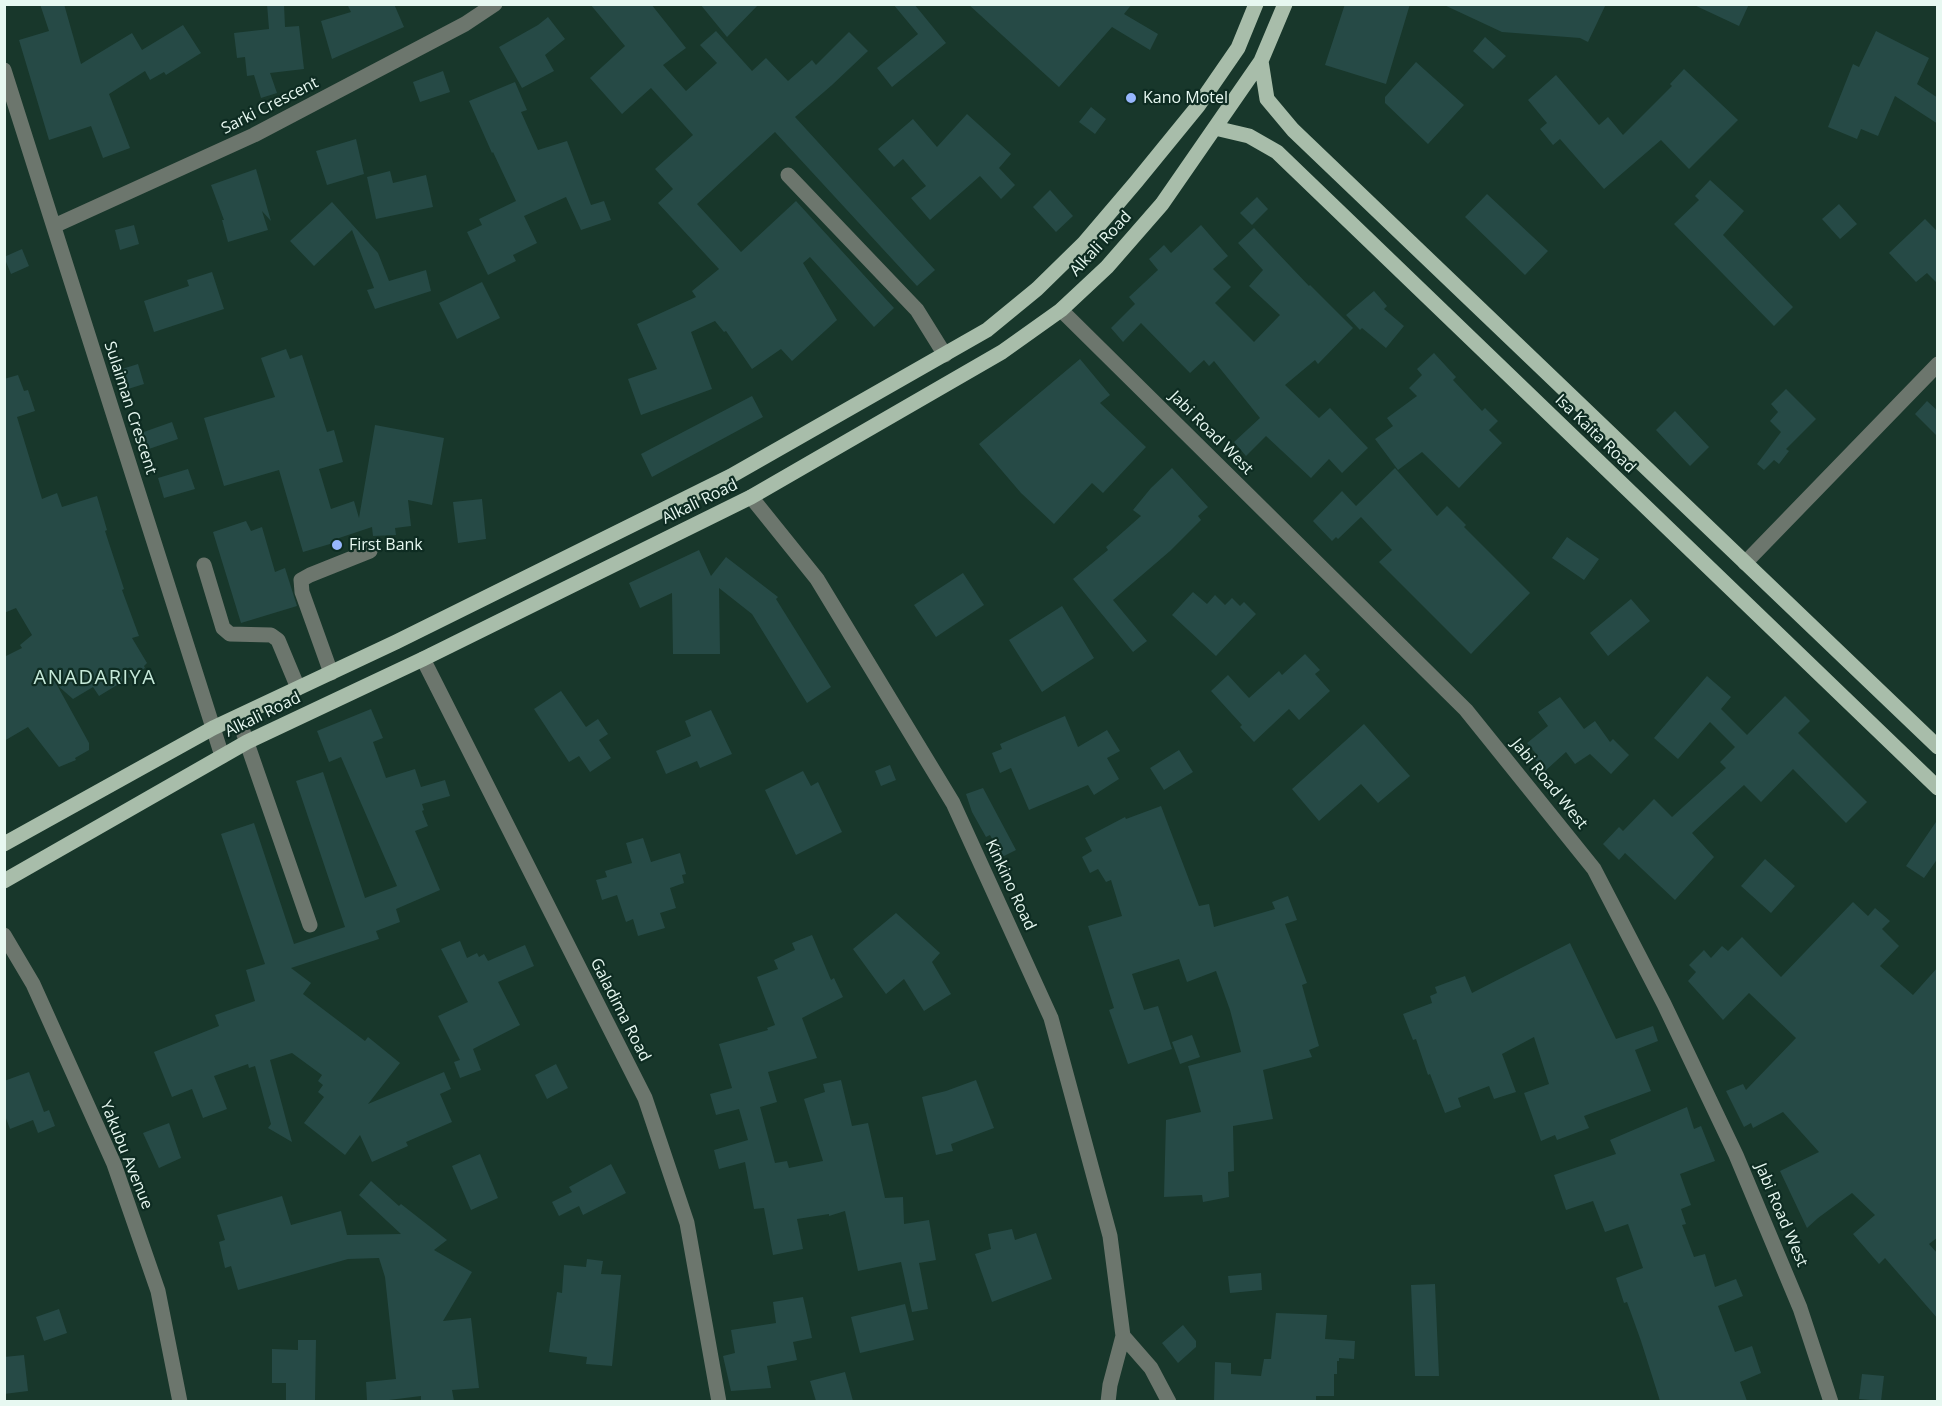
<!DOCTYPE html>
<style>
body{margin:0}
#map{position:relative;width:1942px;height:1406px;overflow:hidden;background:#18372b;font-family:"Open Sans",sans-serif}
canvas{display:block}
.frame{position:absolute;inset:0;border:6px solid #e7f8f1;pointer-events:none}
</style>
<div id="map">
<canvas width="1942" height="1406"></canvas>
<div class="frame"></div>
</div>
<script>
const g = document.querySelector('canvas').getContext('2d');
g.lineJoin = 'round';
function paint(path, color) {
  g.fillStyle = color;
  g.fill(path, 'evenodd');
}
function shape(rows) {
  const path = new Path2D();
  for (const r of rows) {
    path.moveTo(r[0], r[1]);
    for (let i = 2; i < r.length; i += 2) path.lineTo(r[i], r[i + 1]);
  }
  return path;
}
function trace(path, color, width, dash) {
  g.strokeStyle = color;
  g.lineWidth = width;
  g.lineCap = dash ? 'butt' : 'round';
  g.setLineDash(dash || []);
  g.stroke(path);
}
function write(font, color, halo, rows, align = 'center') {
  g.font = font + ' "Open Sans",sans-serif';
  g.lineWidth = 4.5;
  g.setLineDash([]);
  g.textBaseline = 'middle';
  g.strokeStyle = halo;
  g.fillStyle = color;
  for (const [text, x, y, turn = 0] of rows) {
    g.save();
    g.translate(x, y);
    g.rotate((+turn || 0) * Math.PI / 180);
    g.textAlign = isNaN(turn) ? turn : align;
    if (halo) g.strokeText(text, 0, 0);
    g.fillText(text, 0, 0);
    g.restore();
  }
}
const building = shape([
 [40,4,64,4,81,64,132,33,142,50,183,25,201,53,166,75,164,72,150,80,145,71,109,94,130,148,103,158,91,126,49,140,19,40,49,31],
 [267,4,284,4,285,27,299,26,304,69,270,73,277,93,261,98,254,75,247,76,245,57,237,58,234,33,269,29],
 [347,4,394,4,404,27,332,59,321,21,351,12],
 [590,4,651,4,686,48,663,65,686,91,717,63,700,45,716,31,752,71,766,58,788,81,812,60,816,65,849,32,868,51,832,85,795,117,935,270,917,286,775,132,697,204,741,252,796,201,894,308,874,327,810,257,803,263,837,320,792,361,781,349,752,369,726,331,724,332,715,321,691,332,712,389,641,415,628,379,657,369,637,324,696,297,692,291,719,269,658,203,673,189,655,169,693,135,651,88,622,114,590,78,625,46],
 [700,4,759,4,727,37],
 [893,4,914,4,946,43,892,87,877,68,918,34],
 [968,4,1132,4,1124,14,1158,34,1150,50,1112,27,1059,87],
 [1345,4,1410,4,1386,84,1325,65],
 [1442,4,1606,4,1588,42,1580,38,1502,32],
 [1692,4,1749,4,1739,26],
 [548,17,565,39,545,55,554,71,522,88,499,47,538,25],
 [1876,31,1929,58,1917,84,1938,98,1938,124,1895,96,1878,136,1861,129,1857,139,1828,127,1853,64,1859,67],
 [1485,37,1506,56,1493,69,1473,51],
 [1416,62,1464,105,1428,144,1385,103,1385,97],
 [1684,69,1738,120,1689,169,1661,140,1604,189,1560,139,1553,145,1540,129,1547,123,1528,100,1556,75,1599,125,1608,117,1623,135,1672,86,1670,84],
 [443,71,450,92,420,102,413,82],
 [515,82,527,110,521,112,538,150,567,141,591,205,604,201,611,220,581,230,566,197,524,216,537,243,513,255,516,261,488,275,467,232,482,225,479,219,516,201,493,152,492,153,469,101],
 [1091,107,1106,119,1095,134,1079,122],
 [967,114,1011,154,999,168,1015,185,1001,199,980,176,930,220,911,198,926,186,903,159,894,167,878,149,913,119,937,147],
 [356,139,364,174,327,185,316,151],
 [256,169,271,221,262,211,268,230,228,242,222,220,224,220,211,185],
 [390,171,393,183,426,175,433,207,376,219,367,177],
 [1710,180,1744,211,1723,235,1793,307,1774,326,1674,224,1699,200,1695,196],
 [1050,190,1073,216,1056,232,1033,207],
 [1487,194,1548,251,1525,275,1465,217],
 [1257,197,1268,209,1252,225,1240,213],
 [332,202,378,253,389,281,426,270,431,291,375,309,367,290,374,288,352,230,314,266,290,241],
 [1839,204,1857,224,1840,239,1822,219],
 [1925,219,1938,232,1938,284,1927,273,1916,282,1889,253],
 [134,225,139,244,120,250,115,230],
 [1201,225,1228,256,1213,269,1231,287,1215,303,1254,342,1280,315,1249,286,1263,270,1238,243,1254,228,1309,286,1310,285,1353,328,1318,364,1315,360,1285,385,1319,418,1330,408,1368,448,1342,473,1329,459,1311,478,1266,436,1246,456,1234,442,1260,418,1214,361,1209,366,1204,360,1190,373,1141,323,1123,342,1111,328,1135,304,1129,297,1158,270,1149,259,1164,245,1171,253],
 [22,249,29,266,11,274,4,257],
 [212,272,224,309,154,332,144,301,189,286,187,280],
 [482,282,500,318,457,339,439,303],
 [1374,291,1387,306,1384,309,1404,326,1386,348,1362,328,1360,330,1346,315],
 [286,349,290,359,302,355,327,432,334,430,343,462,319,469,331,509,354,501,359,518,375,425,444,438,432,505,408,500,411,526,395,528,396,535,373,536,372,527,339,538,340,541,303,552,279,470,224,486,204,418,275,397,261,358],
 [1434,353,1456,377,1453,380,1482,411,1485,408,1498,421,1489,430,1502,443,1459,488,1422,452,1398,470,1375,439,1393,426,1387,418,1417,396,1409,388,1422,375,1417,369],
 [1080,359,1110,395,1100,403,1146,447,1103,493,1092,483,1054,524,1021,493,979,444],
 [138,364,144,384,128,389,122,369],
 [18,375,24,391,28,390,35,411,17,417,42,499,57,493,62,507,97,496,107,530,105,531,124,589,122,590,139,636,132,638,147,663,144,666,145,668,99,696,93,687,73,699,57,685,89,743,89,750,75,758,76,760,59,767,28,727,4,741,4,657,22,648,20,645,32,635,16,608,4,613,4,379],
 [1786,389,1816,419,1786,449,1789,451,1779,464,1774,460,1764,470,1757,464,1781,432,1770,421,1778,412,1771,404],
 [752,396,763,417,652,477,641,454],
 [1927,401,1938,411,1938,437,1915,414],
 [1675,411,1709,447,1690,466,1656,430],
 [172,422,178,439,143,451,138,434],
 [1172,468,1208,507,1198,516,1201,520,1170,551,1113,600,1147,641,1133,652,1073,579,1108,550,1106,547,1141,516,1133,510,1151,488],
 [1395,468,1437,516,1447,506,1466,525,1464,527,1530,593,1471,654,1379,562,1392,550,1361,517,1338,539,1336,537,1332,541,1313,521,1342,491,1356,506],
 [188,469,195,489,164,498,158,478],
 [482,499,486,539,458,543,453,502],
 [246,521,251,531,262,527,275,572,285,568,297,606,241,623,213,532],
 [1567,537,1599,559,1584,580,1552,558],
 [699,550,711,576,726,557,778,597,776,599,831,687,807,703,752,614,719,588,720,654,673,654,672,593,640,608,629,583],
 [963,573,984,605,936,637,914,605],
 [1193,592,1207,604,1215,595,1225,605,1232,598,1240,606,1244,602,1256,614,1216,656,1172,615],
 [1631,599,1650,621,1608,656,1590,633],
 [1062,606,1094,658,1042,692,1009,640],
 [1305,654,1320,670,1315,674,1330,691,1299,720,1289,709,1254,742,1240,727,1242,725,1211,691,1228,675,1249,698,1279,671,1282,675],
 [1707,676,1731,697,1721,709,1747,735,1785,696,1810,721,1798,733,1867,802,1846,823,1793,769,1761,802,1744,785,1692,833,1714,857,1675,900,1625,853,1619,860,1603,844,1619,827,1623,831,1654,799,1672,817,1726,768,1720,762,1735,747,1710,722,1678,759,1654,738],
 [561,691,586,727,598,719,608,734,599,740,611,758,590,772,579,756,569,762,534,709],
 [1560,697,1584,729,1595,721,1610,742,1613,739,1629,755,1611,774,1590,754,1575,764,1566,752,1545,771,1535,759,1538,756,1527,743,1548,726,1538,712],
 [371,709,383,738,373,742,386,778,415,769,421,787,445,780,450,796,422,804,424,810,422,811,428,826,415,831,440,890,396,909,400,922,376,931,379,939,291,968,311,983,303,994,365,1041,368,1037,400,1063,368,1104,444,1072,451,1089,440,1094,452,1122,406,1142,408,1146,372,1162,360,1135,345,1155,304,1123,324,1097,318,1092,323,1085,318,1081,322,1075,292,1053,270,1060,292,1142,268,1128,271,1124,255,1066,249,1068,248,1064,214,1076,227,1109,203,1118,192,1089,172,1097,154,1052,219,1026,215,1015,255,1001,246,970,265,964,221,834,254,823,294,944,345,927,296,781,323,772,365,898,397,886,341,757,329,762,317,731],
 [711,710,732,754,700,768,697,761,666,774,656,751,691,736,685,721],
 [1065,716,1078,747,1107,730,1120,751,1107,758,1119,779,1094,795,1088,785,1029,810,1011,768,1000,773,992,753,1002,749,1000,744],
 [1364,724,1410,776,1378,803,1361,784,1319,821,1292,789],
 [1179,750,1193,772,1164,790,1150,768],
 [890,765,896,780,881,786,875,771],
 [803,771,811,786,818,782,842,832,796,855,765,790],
 [983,788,1016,850,1002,857,990,835,986,837,972,812,966,794],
 [1161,806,1199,906,1209,904,1214,927,1275,909,1272,902,1288,896,1297,920,1285,924,1307,983,1302,985,1319,1046,1309,1050,1312,1057,1263,1070,1273,1119,1233,1126,1234,1171,1228,1172,1229,1197,1203,1202,1202,1195,1164,1197,1166,1120,1201,1112,1188,1066,1241,1052,1230,1010,1216,971,1187,982,1179,959,1132,974,1144,1010,1158,1006,1172,1049,1128,1064,1109,1010,1114,1008,1088,926,1122,916,1111,880,1106,882,1098,869,1090,873,1082,857,1092,851,1085,838,1125,817,1126,819],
 [1938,819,1938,858,1924,878,1906,866],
 [643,838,651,862,680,853,686,874,682,875,684,883,670,888,676,908,660,913,665,928,638,936,633,919,626,922,617,895,602,900,596,880,607,877,605,871,632,863,626,843],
 [1765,859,1795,886,1771,913,1741,886],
 [1853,902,1868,916,1875,908,1890,921,1882,929,1899,946,1880,966,1913,995,1938,967,1938,1237,1929,1244,1938,1254,1938,1319,1885,1258,1879,1264,1853,1234,1875,1215,1852,1193,1818,1218,1807,1228,1780,1171,1819,1152,1783,1112,1753,1128,1751,1123,1744,1127,1726,1091,1743,1084,1746,1090,1796,1038,1749,993,1723,1020,1688,981,1696,972,1689,965,1704,950,1711,958,1722,946,1728,951,1742,937,1781,977],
 [896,913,940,953,932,962,951,994,924,1011,904,979,886,994,853,949],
 [812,935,831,980,834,978,843,997,802,1018,817,1058,768,1072,777,1102,760,1107,775,1163,787,1161,789,1168,823,1161,804,1099,825,1092,823,1084,841,1080,852,1126,868,1123,885,1198,903,1197,904,1224,929,1220,936,1260,919,1263,928,1309,912,1312,901,1262,858,1271,845,1211,829,1216,829,1214,797,1219,803,1249,773,1255,764,1208,754,1209,745,1162,719,1169,714,1150,748,1140,739,1109,716,1115,710,1094,732,1088,719,1044,768,1030,767,1028,775,1025,757,977,778,969,774,960,795,950,792,943],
 [460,941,467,958,477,953,479,957,484,954,488,961,525,945,534,966,498,982,520,1025,473,1049,481,1070,460,1078,454,1062,460,1060,438,1016,468,1002,441,949],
 [1570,943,1616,1039,1653,1026,1658,1041,1635,1050,1651,1091,1584,1116,1589,1128,1557,1140,1555,1135,1541,1141,1524,1093,1549,1084,1534,1037,1502,1054,1516,1092,1494,1099,1489,1086,1458,1098,1461,1107,1445,1113,1430,1074,1428,1075,1416,1039,1413,1040,1403,1014,1432,1003,1430,996,1437,993,1435,987,1465,976,1472,993],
 [1192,1035,1200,1057,1180,1064,1172,1042],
 [556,1064,568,1088,547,1099,535,1075],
 [29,1072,44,1112,49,1110,55,1126,38,1133,33,1120,10,1129,4,1113,4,1081],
 [976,1080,994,1128,951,1144,953,1151,936,1155,922,1097,946,1091],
 [1687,1107,1694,1129,1701,1126,1715,1161,1680,1174,1691,1205,1681,1209,1686,1224,1682,1225,1694,1257,1705,1254,1715,1287,1736,1279,1743,1296,1718,1306,1735,1352,1752,1346,1761,1373,1740,1382,1747,1401,1660,1401,1641,1341,1627,1302,1624,1303,1616,1278,1643,1268,1628,1224,1605,1232,1593,1201,1566,1210,1554,1175,1616,1154,1610,1140],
 [169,1123,181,1158,159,1168,143,1133],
 [480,1154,498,1198,471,1210,452,1166],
 [611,1164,626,1193,583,1215,579,1206,559,1216,552,1202,572,1192,569,1187],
 [371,1181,399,1206,401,1204,447,1240,434,1250,472,1272,443,1321,471,1318,479,1388,452,1390,454,1401,421,1401,421,1396,389,1400,389,1401,367,1401,366,1382,396,1379,385,1277,379,1258,348,1259,238,1290,231,1266,225,1268,219,1242,225,1240,217,1215,282,1196,291,1225,341,1211,347,1235,401,1234,359,1195],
 [1012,1229,1015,1240,1036,1233,1052,1279,992,1302,975,1254,991,1249,988,1234],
 [587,1259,603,1261,601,1274,621,1275,612,1366,586,1364,587,1357,549,1352,557,1292,562,1293,564,1265,586,1267],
 [1261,1273,1262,1290,1230,1293,1228,1276],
 [1435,1284,1439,1376,1415,1376,1411,1285],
 [803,1297,812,1338,793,1342,797,1360,767,1366,771,1388,731,1391,723,1356,735,1353,731,1330,776,1323,773,1302],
 [905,1304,914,1340,860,1353,851,1317],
 [59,1309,67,1333,44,1341,36,1317],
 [1276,1313,1327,1315,1325,1339,1355,1341,1354,1359,1339,1358,1339,1361,1337,1361,1337,1374,1334,1374,1334,1396,1316,1396,1316,1401,1214,1401,1215,1362,1231,1363,1231,1374,1261,1376,1264,1359,1271,1359],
 [1183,1325,1196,1341,1196,1347,1178,1363,1162,1343],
 [298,1340,316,1340,315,1401,286,1401,286,1383,272,1383,272,1349,298,1350],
 [24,1355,28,1391,4,1394,4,1357],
 [845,1372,853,1401,816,1401,810,1381],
 [1862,1374,1884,1376,1881,1401,1859,1399]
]);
const minor = shape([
 [4,70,222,756],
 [788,175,917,310,945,355],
 [54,226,254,135,465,24,495,4],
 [1061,310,1466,710,1594,869,1664,1004,1736,1155,1800,1308,1831,1402],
 [751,497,817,579,953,803,1051,1018,1110,1236,1123,1336,1110,1385,1108,1402],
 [1745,563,1938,364],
 [204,565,223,628,230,634,271,635,278,640,298,688],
 [423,659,645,1098,687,1223,719,1402],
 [331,673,302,592,301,580,310,575,370,551],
 [238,717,310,925],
 [4,935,33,984,114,1164,158,1291,180,1402],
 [1123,1336,1151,1368,1169,1402]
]);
const major = shape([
 [1261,61,1267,99,1293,130,1938,747],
 [1215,128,1249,136,1277,152,1938,788],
 [4,844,213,728,396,642,731,476,987,330,1037,289,1084,243,1136,182,1198,106,1238,48,1256,4],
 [4,881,247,742,423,659,751,497,1002,352,1061,310,1107,267,1162,204,1261,61,1285,4]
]);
const markers = [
 [1131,98,6,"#97b6fd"],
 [337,545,6,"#97b6fd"]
];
const poiNames = [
 ["Kano Motel",1143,98],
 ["First Bank",349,545]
];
const streetNames = [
 ["Sarki Crescent",270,106,-27],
 ["Alkali Road",1101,244,-47],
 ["Sulaiman Crescent",130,408,72],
 ["Jabi Road West",1211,433,45],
 ["Isa Kaita Road",1595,434,44],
 ["Alkali Road",700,502,-26],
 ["Alkali Road",263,715,-26],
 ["Jabi Road West",1549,784,51],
 ["Kinkino Road",1010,885,65],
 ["Galadima Road",620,1010,63],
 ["Yakubu Avenue",126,1155,68],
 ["Jabi Road West",1781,1215,67]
];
const quarterNames = [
 ["ANADARIYA",95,678]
];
paint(building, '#264a46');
trace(minor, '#6c766d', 15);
trace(major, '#a8bdaa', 15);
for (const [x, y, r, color] of markers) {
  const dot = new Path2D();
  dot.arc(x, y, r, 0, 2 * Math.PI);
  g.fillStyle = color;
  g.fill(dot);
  trace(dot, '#0e2c22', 2);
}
write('16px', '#e7f8f1', '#0e2c22', poiNames, 'left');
write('16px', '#e7f8f1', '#0e2c22', streetNames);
g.letterSpacing = '1.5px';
write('20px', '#c7eada', '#0e2c22', quarterNames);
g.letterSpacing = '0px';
</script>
